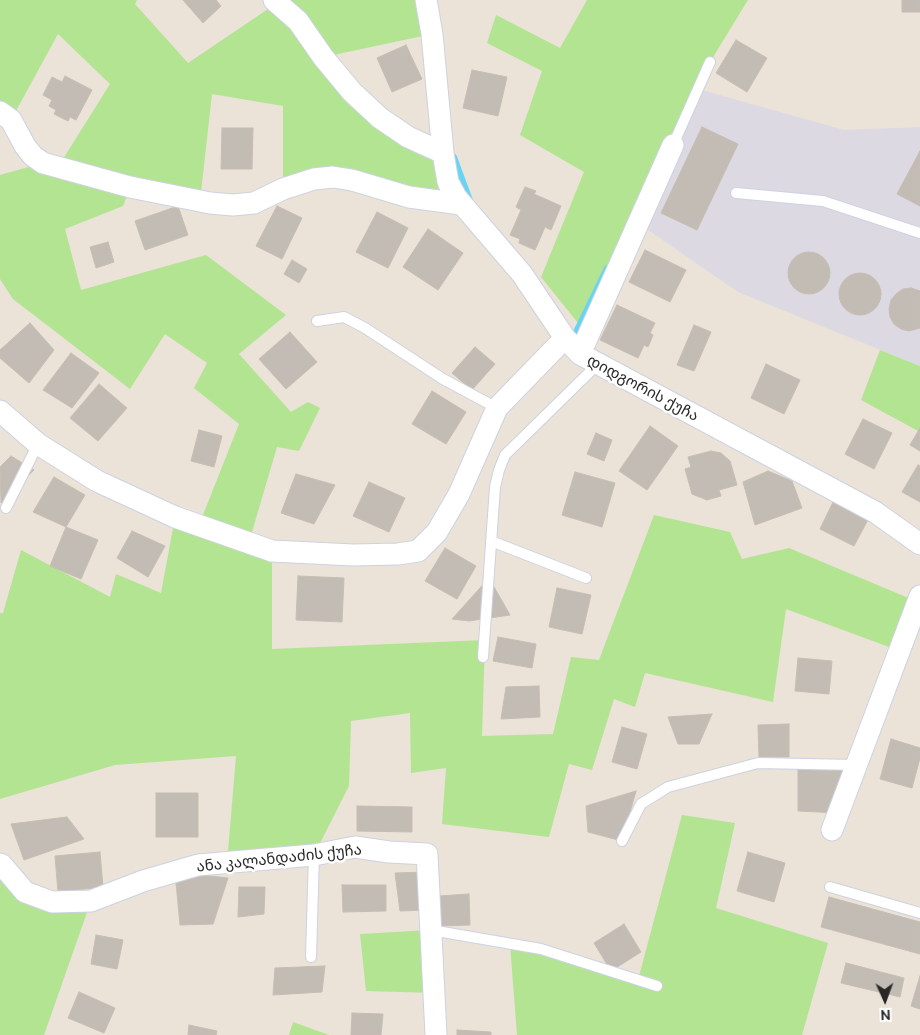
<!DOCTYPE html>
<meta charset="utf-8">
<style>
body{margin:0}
#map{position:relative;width:920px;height:1035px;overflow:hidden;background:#ebe2d8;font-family:Ubuntu,sans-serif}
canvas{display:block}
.north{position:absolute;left:860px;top:975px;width:50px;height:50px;-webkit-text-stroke:4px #fff;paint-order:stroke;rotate:178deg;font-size:14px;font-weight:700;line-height:20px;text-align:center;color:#282828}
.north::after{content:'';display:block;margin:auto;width:18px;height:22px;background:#282828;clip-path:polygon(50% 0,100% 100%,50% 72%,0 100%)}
</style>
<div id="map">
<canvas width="920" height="1035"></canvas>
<div class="north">N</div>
</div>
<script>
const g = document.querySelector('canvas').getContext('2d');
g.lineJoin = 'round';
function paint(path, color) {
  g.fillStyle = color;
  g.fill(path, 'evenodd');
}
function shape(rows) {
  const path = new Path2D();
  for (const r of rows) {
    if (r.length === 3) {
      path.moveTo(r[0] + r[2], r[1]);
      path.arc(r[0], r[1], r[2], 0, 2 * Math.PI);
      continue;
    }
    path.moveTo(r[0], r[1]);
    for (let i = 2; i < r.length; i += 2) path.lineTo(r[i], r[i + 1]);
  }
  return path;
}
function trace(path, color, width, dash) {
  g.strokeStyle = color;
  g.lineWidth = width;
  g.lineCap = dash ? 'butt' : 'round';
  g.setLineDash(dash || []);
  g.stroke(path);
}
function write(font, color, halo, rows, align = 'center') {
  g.font = font + ' Ubuntu,"Noto Sans Georgian",sans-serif';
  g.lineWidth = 5;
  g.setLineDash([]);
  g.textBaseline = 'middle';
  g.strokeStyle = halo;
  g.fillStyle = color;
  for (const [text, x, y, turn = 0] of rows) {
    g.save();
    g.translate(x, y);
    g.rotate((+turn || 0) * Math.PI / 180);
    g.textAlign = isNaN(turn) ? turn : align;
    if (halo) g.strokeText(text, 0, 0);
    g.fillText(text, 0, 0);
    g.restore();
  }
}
const industrial = shape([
 [698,89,844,130,920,127,920,366,738,292,638,223]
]);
const green = shape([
 [0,0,137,0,135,4,188,63,277,3,274,0,426,0,432,34,324,57,438,154,442,184,430,198,352,180,283,189,283,106,212,94,200,201,130,188,123,206,65,229,81,290,206,255,286,315,239,354,291,412,308,402,320,408,299,451,277,447,249,542,272,551,272,649,485,640,482,736,553,734,571,657,599,660,654,515,730,532,742,559,789,548,918,602,900,651,786,609,773,702,645,673,635,707,614,699,592,770,569,764,549,837,442,824,446,768,411,773,410,713,351,721,349,786,314,855,227,863,236,756,115,765,0,799,0,613,3,613,21,550,110,597,116,574,161,593,175,517,199,525,239,424,194,388,207,363,165,334,130,389,13,299,0,279,0,175,43,163,58,167,110,84,58,34,11,120,0,112],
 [587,0,748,0,710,62,638,223,578,323,541,277,584,172,520,135,542,71,487,43,496,15,560,48],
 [880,350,920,366,920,432,861,400],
 [682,815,735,823,716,908,828,943,802,1035,517,1035,510,944,638,980],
 [0,870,25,892,91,901,44,1035,0,1035],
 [431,930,434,993,366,991,360,934],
 [293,1022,329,1035,289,1035]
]);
const stream = shape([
 [454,157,471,203],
 [576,332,607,268]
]);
const building = shape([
 [183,0,216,0,221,6,203,23,183,0],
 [902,0,920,0,920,12,902,12,902,0],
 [736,40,767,58,747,92,716,73,736,40],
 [406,45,422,79,392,92,377,58,406,45],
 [472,70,507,77,498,116,463,108,472,70],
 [65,76,92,90,76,120,70,117,68,121,54,114,56,110,49,106,52,100,43,95,52,77,62,82,65,76],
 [702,127,738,144,697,230,661,213,702,127],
 [222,128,253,128,252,169,221,169,222,128],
 [920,151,920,206,897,194,920,151],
 [525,187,536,191,534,194,561,206,551,230,545,227,535,250,519,243,520,239,510,235,521,210,516,207,525,187],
 [178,206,188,235,145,250,135,221,178,206],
 [277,206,302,218,282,259,256,246,277,206],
 [377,212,408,228,388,268,356,252,377,212],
 [428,229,463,253,438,290,403,267,428,229],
 [108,242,114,262,96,268,90,247,108,242],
 [645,250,686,270,670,302,629,282,645,250],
 [809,273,21],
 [292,260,307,269,299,283,284,274,292,260],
 [860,294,21],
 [911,288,920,291,920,328,909,331,901,329,894,324,890,317,889,309,891,300,896,294,903,289,911,288],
 [617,305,655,323,650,333,653,335,648,347,644,345,638,358,600,340,617,305],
 [30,323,54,350,29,383,0,358,0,350,30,323],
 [694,325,711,332,694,371,677,365,694,325],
 [290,332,317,362,286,389,259,359,290,332],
 [475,347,495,364,472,390,452,373,475,347],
 [71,353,99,373,72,408,43,390,71,353],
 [766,364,800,380,784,414,751,398,766,364],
 [99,384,127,408,98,441,70,418,99,384],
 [432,391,466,412,446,444,412,424,432,391],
 [863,419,892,433,874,469,845,454,863,419],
 [650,426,678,446,647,490,619,471,650,426],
 [920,428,920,451,910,445,920,428],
 [199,430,222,436,214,467,191,461,199,430],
 [596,433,612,440,604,461,587,454,596,433],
 [711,451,721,453,730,461,737,485,719,490,721,496,707,500,692,494,685,469,691,467,688,457,711,451],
 [11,456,34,470,1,503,0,467,11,456],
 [918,465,920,466,920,502,902,492,918,465],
 [768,471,792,481,802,508,755,525,743,482,768,471],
 [575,472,615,483,602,527,562,515,575,472],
 [296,474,335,485,314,524,281,513,296,474],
 [54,477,85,495,66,527,33,512,54,477],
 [369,482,405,498,389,532,353,516,369,482],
 [836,496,871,514,854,546,820,529,836,496],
 [66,527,98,540,81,579,50,566,66,527],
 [132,531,165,546,148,577,117,558,132,531],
 [445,548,476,566,457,599,425,581,445,548],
 [298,576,344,578,342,622,296,620,298,576],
 [489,578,510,615,469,621,452,619,489,578],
 [557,588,591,595,582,634,549,627,557,588],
 [498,637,536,644,532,668,493,661,498,637],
 [798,658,832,661,829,694,795,691,798,658],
 [539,686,540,717,501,719,506,687,539,686],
 [712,714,699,744,678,744,668,717,712,714],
 [789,724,789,757,759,757,758,725,789,724],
 [622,727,647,734,637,769,612,762,622,727],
 [891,739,920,748,920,758,912,788,880,779,891,739],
 [798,764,847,765,839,813,798,811,798,764],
 [636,791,622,841,588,832,586,806,636,791],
 [156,793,198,793,198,837,156,837,156,793],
 [357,806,412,807,412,832,357,831,357,806],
 [67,817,84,839,24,860,11,824,67,817],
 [100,852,103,887,58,892,55,856,100,852],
 [748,852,785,863,774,902,737,891,748,852],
 [175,872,228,878,213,924,180,925,175,872],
 [428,872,430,910,400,911,395,873,428,872],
 [342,885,386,885,386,911,343,912,342,885],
 [239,887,265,887,264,914,238,917,239,887],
 [469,894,470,925,440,926,439,896,469,894],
 [829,897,920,922,920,954,821,927,829,897],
 [624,924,641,952,611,971,594,943,624,924],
 [96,935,123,940,117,969,91,964,96,935],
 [846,963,904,978,900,997,841,983,846,963],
 [325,966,322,992,273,995,275,968,325,966],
 [920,976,920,1009,911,1006,920,976],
 [79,992,115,1008,104,1033,68,1018,79,992],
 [352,1013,383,1014,381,1035,351,1035,352,1013],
 [189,1025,217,1031,216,1035,188,1035,189,1025],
 [457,1030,491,1032,491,1035,457,1035,457,1030]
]);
const service = shape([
 [673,145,710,62],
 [736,193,823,201,920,233],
 [317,321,344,317,365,328,443,379,497,408],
 [6,508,38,444],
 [491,541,586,578],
 [483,657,495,487,499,470,505,455,598,364],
 [622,841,641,804,668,787,758,763,857,765],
 [830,887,920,913],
 [431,930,541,949,657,986],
 [311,957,314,855]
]);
const minor = shape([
 [274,0,298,21,323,57,352,92,380,118,408,137,443,153,448,182,456,197,522,274,565,338,580,354,875,512,920,544],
 [426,0,432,34,443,153],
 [0,112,11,120,25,146,33,156,43,163,130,187,210,203,233,205,254,203,283,189,314,179,333,177,352,180,409,197,461,204],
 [580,354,673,145],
 [0,411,38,444,97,481,175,517,272,551,353,555,398,554,418,551,437,532,459,494,497,408,565,338],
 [832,830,920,596],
 [0,864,2,865,25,892,52,902,91,901,143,881,198,865,314,855,355,847,389,852,427,854,436,1035]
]);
const streetNames = [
 ["დიდგორის ქუჩა",643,388,28],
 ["ანა კალანდაძის ქუჩა",279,858,-6]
];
paint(industrial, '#dcd9e3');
paint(green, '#b2e492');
trace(stream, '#66d4f2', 6);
paint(building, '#c3bcb5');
trace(building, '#c6beb2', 1);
trace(service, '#cdd2e2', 12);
trace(minor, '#cdd2e2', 23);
trace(service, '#fff', 10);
trace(minor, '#fff', 21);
write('15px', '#282828', '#fff', streetNames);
</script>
